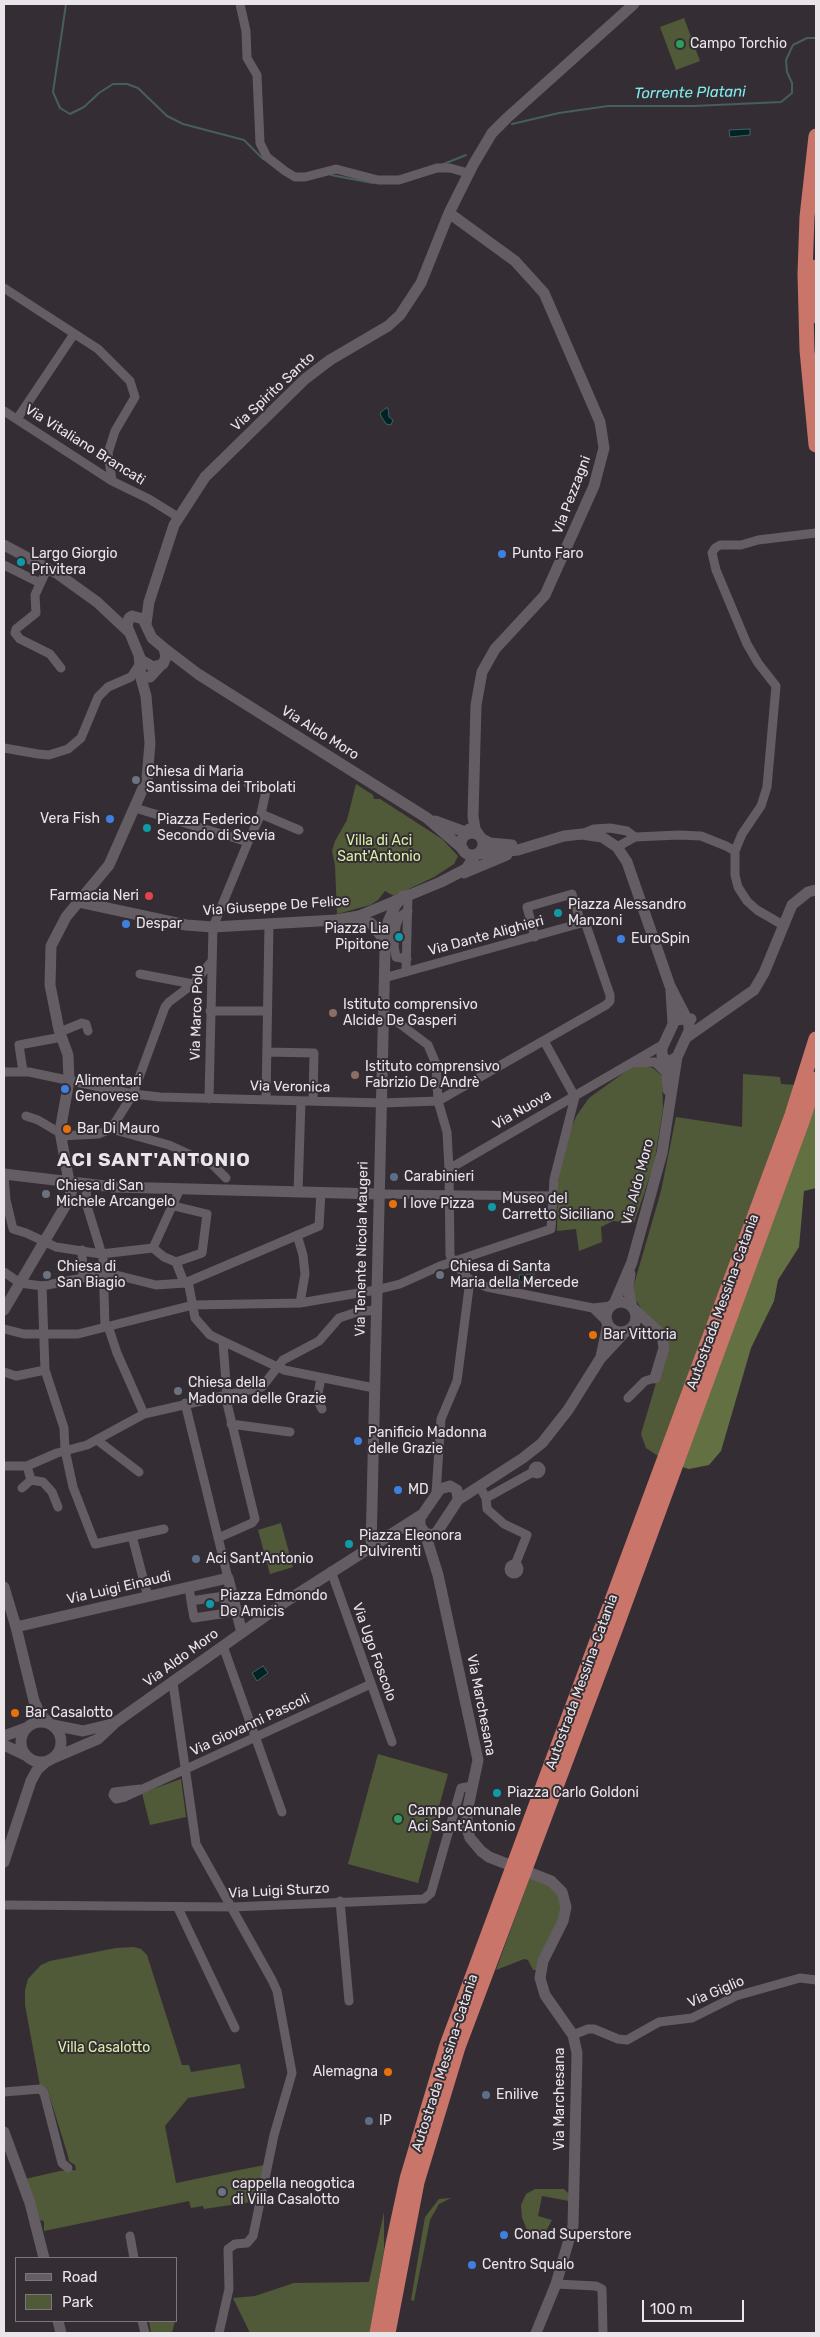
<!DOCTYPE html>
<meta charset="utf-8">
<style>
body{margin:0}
#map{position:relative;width:820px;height:2337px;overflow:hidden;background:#342e34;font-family:Rubik,sans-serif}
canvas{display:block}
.frame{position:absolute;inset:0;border:5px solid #e9e5e9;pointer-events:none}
.legend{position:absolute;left:15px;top:2257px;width:162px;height:65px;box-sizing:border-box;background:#342e34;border:1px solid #7c777c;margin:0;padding:6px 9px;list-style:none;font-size:15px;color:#e9e5e9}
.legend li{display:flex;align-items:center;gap:10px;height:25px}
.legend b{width:25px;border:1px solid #7c777c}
.scale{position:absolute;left:642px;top:2300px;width:102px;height:22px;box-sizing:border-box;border:2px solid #e9e5e9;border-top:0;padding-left:6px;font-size:15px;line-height:18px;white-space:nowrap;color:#e9e5e9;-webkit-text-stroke:4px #342e34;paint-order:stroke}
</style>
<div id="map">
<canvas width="820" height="2337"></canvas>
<div class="frame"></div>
<ul class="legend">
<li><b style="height:6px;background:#645d63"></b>Road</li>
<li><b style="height:14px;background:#505a38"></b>Park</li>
</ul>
<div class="scale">100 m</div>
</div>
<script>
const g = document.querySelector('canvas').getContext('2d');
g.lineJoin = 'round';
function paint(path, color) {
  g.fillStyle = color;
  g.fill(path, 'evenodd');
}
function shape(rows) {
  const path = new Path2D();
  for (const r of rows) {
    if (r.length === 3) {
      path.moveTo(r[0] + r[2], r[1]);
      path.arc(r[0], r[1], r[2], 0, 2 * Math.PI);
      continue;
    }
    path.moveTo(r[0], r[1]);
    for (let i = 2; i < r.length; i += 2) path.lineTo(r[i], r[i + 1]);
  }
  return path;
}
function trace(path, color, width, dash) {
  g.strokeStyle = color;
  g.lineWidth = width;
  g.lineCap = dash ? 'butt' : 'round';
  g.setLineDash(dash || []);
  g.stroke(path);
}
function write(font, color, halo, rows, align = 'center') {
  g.font = font + ' Rubik,sans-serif';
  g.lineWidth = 4;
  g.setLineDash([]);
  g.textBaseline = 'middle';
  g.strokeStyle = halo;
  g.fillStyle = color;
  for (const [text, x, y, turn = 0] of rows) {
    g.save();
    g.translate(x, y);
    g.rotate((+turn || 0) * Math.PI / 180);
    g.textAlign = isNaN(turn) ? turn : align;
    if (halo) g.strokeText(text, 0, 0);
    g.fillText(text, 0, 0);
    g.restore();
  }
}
const green = shape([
 [684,18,700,61,676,70,660,27],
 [356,784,373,795,374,799,380,799,442,839,458,856,454,864,434,877,394,896,385,891,378,900,370,905,337,914,335,865,332,851,335,841,347,820],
 [636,1064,653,1068,662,1076,663,1109,654,1164,634,1223,613,1221,601,1227,602,1242,579,1251,576,1229,557,1231,558,1182,567,1137,577,1115,589,1098],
 [743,1074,780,1077,781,1084,796,1085,658,1456,646,1448,641,1434,666,1349,636,1300,633,1288,661,1191,676,1117,742,1127],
 [281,1523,293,1567,270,1574,258,1530],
 [378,1754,448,1774,418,1883,348,1864],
 [181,1779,186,1817,150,1825,142,1793],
 [530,1876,547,1883,558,1893,562,1912,537,1970,533,1970,528,1960,524,1959,496,1970],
 [134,1947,141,1949,147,1955,182,2065,189,2065,191,2072,240,2064,245,2088,188,2098,165,2126,176,2183,264,2165,257,2201,204,2209,203,2206,191,2208,189,2201,44,2231,44,2221,40,2220,25,2179,60,2171,76,2170,75,2165,69,2161,68,2156,48,2091,40,2086,25,2005,25,1990,28,1979,41,1965,50,1961,116,1948],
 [535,2189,564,2189,569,2194,569,2201,542,2196,538,2216,552,2220,541,2240,528,2232,522,2218,521,2205,526,2194],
 [451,2198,439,2204,430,2220,414,2301,411,2300,425,2217,439,2199],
 [384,2212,384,2250,370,2333,250,2333,233,2298,255,2296,294,2283,369,2282],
 [149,2321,175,2321,172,2333,151,2333]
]);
const forest = shape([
 [816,1099,816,1188,804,1191,799,1247,778,1280,774,1301,751,1348,721,1451,709,1465,689,1469,682,1467]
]);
const water = shape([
 [750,129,750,135,730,137,729,130,750,129],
 [386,408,388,408,389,417,393,420,391,425,386,424,381,416,380,413,386,408],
 [534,1274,535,1281,520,1282,519,1275,534,1274],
 [263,1666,268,1673,257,1681,252,1673,263,1666]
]);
const stream = shape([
 [66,4,53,92,60,108,70,114,84,107,99,93,113,84,127,84,138,88,167,116,183,124,244,140,263,159],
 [512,124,559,113,608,106,694,106,781,102,792,93,792,83,787,72,786,60,793,45,807,38,816,38],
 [441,165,466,155],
 [331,175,373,183]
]);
const street = shape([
 [240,4,246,31,247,58,257,75,260,143,267,157,285,171,295,177,305,177,336,169,378,180,399,180,437,168,450,168,468,173],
 [4,288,98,349,130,381,135,397,115,431,108,453,112,481],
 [4,411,112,481,149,499,178,517],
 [17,419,74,334],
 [4,565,40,583],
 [48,567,35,595,36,613,16,629,15,633,20,639,50,654,61,668],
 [4,748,38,754,49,755,68,749,81,738,98,697,108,687,131,677,139,665],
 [135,808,248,842,213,927,209,1099],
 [261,814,299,830],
 [582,834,594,829,610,828,627,831,635,837],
 [248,842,261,814,266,791,248,784],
 [617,847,635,837,679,835,701,836,726,846,735,851,735,875,738,887,747,901,757,910,783,925],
 [735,851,742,834,761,806,767,787,776,686,758,663,747,644,716,570,712,553,715,548,720,545,741,545,758,540,816,533],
 [535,937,527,907,572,894,581,923],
 [407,959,396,957,394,946,396,926,399,917,408,911],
 [406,972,408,894],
 [140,974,193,984,211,962],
 [210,1011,267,1011],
 [383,1015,392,1018,428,1045,436,1064,438,1101,606,1005,610,1001,610,995,585,922,384,978],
 [60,1032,82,1023,86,1024,88,1031],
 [544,1041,575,1097],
 [267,1052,314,1053,313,1101],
 [634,1063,655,1062,666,1073],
 [4,1072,29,1072,133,1094,160,1097,382,1103,438,1101,447,1132,449,1169],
 [23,1072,19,1045,62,1037],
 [266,1100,269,924],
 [26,1116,38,1120,60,1133],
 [111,1129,169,1145,213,1165,226,1178],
 [61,1136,98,1134,111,1129,133,1094,165,1007,169,1002,193,984],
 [4,1176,6,1200,13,1229,26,1233,56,1247,101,1254,153,1248,164,1257,176,1262,183,1280,189,1286,195,1318,210,1335,284,1370,374,1388],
 [86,1184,87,1206,103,1258,105,1327],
 [298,1192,301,1101],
 [378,1194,552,1196],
 [174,1206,207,1214,202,1253,176,1262],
 [297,1235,303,1255,305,1274,300,1303],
 [153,1248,180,1189],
 [82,1250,83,1278],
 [4,1272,20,1283,42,1286,108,1273,156,1285,185,1283,319,1226,321,1192],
 [42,1286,45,1370,64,1428,65,1450,73,1487,95,1544,132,1536,148,1597],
 [611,1306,593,1308,487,1287,470,1280,453,1262,450,1255,449,1169,664,1044],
 [593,1308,607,1322],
 [108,1326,117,1353,144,1414],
 [4,1329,24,1334,78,1334,193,1305,300,1303,376,1290,400,1284,440,1266,551,1229,554,1179,575,1097],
 [223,1343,227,1395],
 [4,1372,16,1376,45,1370],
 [321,1378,317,1399,322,1409],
 [628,1398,645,1381,655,1378],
 [185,1403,228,1578],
 [231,1424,290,1432],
 [97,1440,139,1472],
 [537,1470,4],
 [4,1466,27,1466,57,1453,87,1445,144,1414,262,1387,283,1360,319,1341,339,1318,357,1312,376,1310],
 [27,1466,31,1480,43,1482,52,1492,58,1507],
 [480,1487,486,1498,487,1509,504,1524,527,1535,515,1565],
 [22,1488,31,1480],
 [436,1493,441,1419,457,1381,470,1280],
 [486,1498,533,1472],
 [132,1536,164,1529],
 [218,1538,252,1523,255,1519,225,1395],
 [514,1569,5],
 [331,1571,392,1742],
 [189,1587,191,1601,194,1618,227,1613,224,1596,191,1601],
 [223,1646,282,1812],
 [173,1683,196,1844,272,1980,277,1991,292,2073,274,2135,253,2236,247,2243,235,2244,228,2249,229,2289,219,2333],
 [140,1789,114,1792,113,1795,116,1799,125,1797,371,1684],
 [340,1901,349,2001],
 [4,1905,232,1907,424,1899,431,1893,461,1788,473,1786],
 [178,1908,235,2028],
 [573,2035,588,2029,594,2029,618,2039,627,2040,659,2022,692,2018,736,1996,800,1978,816,1980],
 [4,2092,40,2089,44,2093,62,2163,68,2168],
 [130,2236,134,2258],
 [556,2284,596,2286,602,2289,603,2333],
 [142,2321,145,2333]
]);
const secondary = shape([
 [449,213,515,261,544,293,600,422,604,448,594,486,545,595,495,649,482,672,476,705,473,816,475,829,479,835],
 [4,545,58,574,97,602,129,632],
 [132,616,143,619,152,638,164,648,166,657,163,664,153,667,141,660,127,626,129,618,132,616],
 [146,624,149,602,174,525,205,477,305,379,330,360,388,326,400,315,421,283,449,213,473,165,492,133,507,118,634,4],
 [164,648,198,674,427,818,463,849],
 [139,655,141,678,150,677,161,665],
 [435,821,468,833,469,829],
 [472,844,11],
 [482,839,490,843,512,845],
 [479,854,518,850,564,836,582,834,602,837,617,847,627,862,670,986,688,1021,691,1019],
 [464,873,507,855],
 [79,902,186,925,213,927,336,920,359,916,441,882,466,869,475,856],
 [350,920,371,923,381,936],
 [671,991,673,1024],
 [687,1037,754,990,764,973,792,905,808,892,816,890],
 [666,1060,668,1090],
 [4,1174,114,1187,378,1194],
 [630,1274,628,1287,632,1307],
 [621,1317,15],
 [614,1304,632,1262,662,1153,677,1057,689,1031,689,1023,684,1019,675,1020,662,1048,662,1056,666,1060,670,1061,677,1057],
 [634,1309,662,1335,664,1348,655,1378],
 [4,1310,67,1203,72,1190,69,1182,60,1131,69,1081,68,1055,59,1030,50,985,51,946,66,917,109,865,147,779,150,743,146,696,141,678],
 [601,1357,608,1324],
 [450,1486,457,1490,458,1500,437,1532,433,1535,425,1533,420,1526,420,1518,440,1489,450,1486],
 [458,1500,523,1458,542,1443,568,1410,600,1359,626,1331],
 [425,1533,438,1575,478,1760,467,1812,467,1829,470,1838,481,1851,489,1857,551,1881,562,1892,566,1907,563,1921,543,1961,540,1978,545,1995,573,2035,577,2053,573,2226,556,2284,536,2333],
 [371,1548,385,951,388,922,395,906,403,896],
 [4,1587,16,1627,34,1701,40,1714,49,1723],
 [16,1627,228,1578,242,1633],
 [41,1742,20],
 [53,1725,83,1731,112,1724],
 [4,1736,26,1728],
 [4,1745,25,1755],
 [49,1760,98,1739,116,1722,288,1600,423,1514],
 [4,1862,31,1781,37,1770,47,1761],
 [4,2132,30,2203,44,2258],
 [58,2321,61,2333]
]);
const highway = shape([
 [816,136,807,217,805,274,807,350,816,445],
 [816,267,816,316],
 [377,2333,393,2244,407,2179,447,2045,792,1115,816,1039],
 [388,2333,417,2182,458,2047,616,1627,803,1119,816,1079]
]);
const markers = [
 [680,44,5,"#2e9e5b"],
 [502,554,5,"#3f7fe0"],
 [21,562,5,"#0f9aa8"],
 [136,780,5,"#6b7280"],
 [110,819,5,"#3f7fe0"],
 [147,828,5,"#0f9aa8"],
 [149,896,5,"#e0444e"],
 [558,913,5,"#0f9aa8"],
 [126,924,5,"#3f7fe0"],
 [399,937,5,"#0f9aa8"],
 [621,939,5,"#3f7fe0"],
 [333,1013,5,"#8d6e63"],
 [355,1075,5,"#8d6e63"],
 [65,1089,5,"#3f7fe0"],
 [67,1129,5,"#e8710a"],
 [394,1177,5,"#5c6f8a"],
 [46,1194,5,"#6b7280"],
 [393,1204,5,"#e8710a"],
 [492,1207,5,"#0f9aa8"],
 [47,1275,5,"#6b7280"],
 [440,1275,5,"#6b7280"],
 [593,1335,5,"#e8710a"],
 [178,1391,5,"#6b7280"],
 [358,1441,5,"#3f7fe0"],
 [398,1490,5,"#3f7fe0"],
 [349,1544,5,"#0f9aa8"],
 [196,1559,5,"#5c6f8a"],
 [210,1604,5,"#0f9aa8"],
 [15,1713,5,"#e8710a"],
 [497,1793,5,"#0f9aa8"],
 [398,1819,5,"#2e9e5b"],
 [388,2072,5,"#e8710a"],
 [486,2095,5,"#5c6f8a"],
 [369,2121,5,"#5c6f8a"],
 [222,2192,5,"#6b7280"],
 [504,2235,5,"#3f7fe0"],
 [472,2265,5,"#3f7fe0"]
];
const poiNames = [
 ["Campo Torchio",690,44],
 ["Largo Giorgio",31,554],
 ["Privitera",31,570],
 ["Punto Faro",512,554],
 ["Chiesa di Maria",146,772],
 ["Santissima dei Tribolati",146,788],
 ["Vera Fish",100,819,"right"],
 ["Piazza Federico",157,820],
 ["Secondo di Svevia",157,836],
 ["Farmacia Neri",139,896,"right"],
 ["Piazza Alessandro",568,905],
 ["Manzoni",568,921],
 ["Despar",136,924],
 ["Piazza Lia",389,929,"right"],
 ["Pipitone",389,945,"right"],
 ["EuroSpin",631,939],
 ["Istituto comprensivo",343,1005],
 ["Alcide De Gasperi",343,1021],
 ["Istituto comprensivo",365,1067],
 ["Fabrizio De Andrè",365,1083],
 ["Alimentari",75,1081],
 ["Genovese",75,1097],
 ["Bar Di Mauro",77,1129],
 ["Carabinieri",404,1177],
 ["Chiesa di San",56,1186],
 ["Michele Arcangelo",56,1202],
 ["Museo del",502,1199],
 ["Carretto Siciliano",502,1215],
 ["I love Pizza",403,1204],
 ["Chiesa di",57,1267],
 ["San Biagio",57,1283],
 ["Chiesa di Santa",450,1267],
 ["Maria della Mercede",450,1283],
 ["Bar Vittoria",603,1335],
 ["Chiesa della",188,1383],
 ["Madonna delle Grazie",188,1399],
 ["Panificio Madonna",368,1433],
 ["delle Grazie",368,1449],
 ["MD",408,1490],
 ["Piazza Eleonora",359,1536],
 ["Pulvirenti",359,1552],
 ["Aci Sant'Antonio",206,1559],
 ["Piazza Edmondo",220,1596],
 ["De Amicis",220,1612],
 ["Bar Casalotto",25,1713],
 ["Piazza Carlo Goldoni",507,1793],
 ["Campo comunale",408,1811],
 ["Aci Sant'Antonio",408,1827],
 ["Alemagna",378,2072,"right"],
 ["Enilive",496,2095],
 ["IP",379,2121],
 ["cappella neogotica",232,2184],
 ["di Villa Casalotto",232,2200],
 ["Conad Superstore",514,2235],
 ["Centro Squalo",482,2265]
];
const streetNames = [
 ["Via Spirito Santo",273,392,-43],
 ["Via Vitaliano Brancati",85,445,32],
 ["Via Pezzagni",572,495,-69],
 ["Via Aldo Moro",320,733,32],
 ["Via Giuseppe De Felice",276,906,-4],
 ["Via Dante Alighieri",486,936,-15],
 ["Via Marco Polo",197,1013,-88],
 ["Via Veronica",290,1087,1],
 ["Via Nuova",522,1110,-30],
 ["Via Aldo Moro",638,1182,-75],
 ["Via Tenente Nicola Maugeri",362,1249,-89],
 ["Autostrada Messina-Catania",723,1302,-70],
 ["Via Luigi Einaudi",119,1588,-13],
 ["Via Ugo Foscolo",374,1652,70],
 ["Via Aldo Moro",181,1658,-36],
 ["Autostrada Messina-Catania",582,1682,-70],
 ["Via Marchesana",481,1705,79],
 ["Via Giovanni Pascoli",250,1725,-25],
 ["Via Luigi Sturzo",279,1891,-3],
 ["Via Giglio",716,1992,-23],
 ["Autostrada Messina-Catania",445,2063,-72],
 ["Via Marchesana",560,2099,-90]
];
const parkNames = [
 ["Villa di Aci",379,841],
 ["Sant'Antonio",379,857],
 ["Villa Casalotto",104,2048]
];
const waterNames = [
 ["Torrente Platani",690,93,-1]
];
const districtNames = [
 ["ACI SANT'ANTONIO",154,1161]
];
paint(green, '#505a38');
paint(forest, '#637042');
paint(water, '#002425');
trace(water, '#465e60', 1);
trace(stream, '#465e60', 2);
trace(street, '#645d63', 9);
trace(secondary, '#645d63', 11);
trace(highway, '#c9756a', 15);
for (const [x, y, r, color] of markers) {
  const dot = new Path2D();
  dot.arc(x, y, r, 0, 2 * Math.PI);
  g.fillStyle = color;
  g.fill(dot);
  trace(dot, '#342e34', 2);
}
write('14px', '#e9e5e9', '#342e34', poiNames, 'left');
write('14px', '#e9e5e9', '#342e34', streetNames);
write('14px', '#d9efa5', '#342e34', parkNames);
write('italic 15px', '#80ebed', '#342e34', waterNames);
g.letterSpacing = '1px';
write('bold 19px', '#e9e5e9', '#342e34', districtNames);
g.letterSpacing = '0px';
</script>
